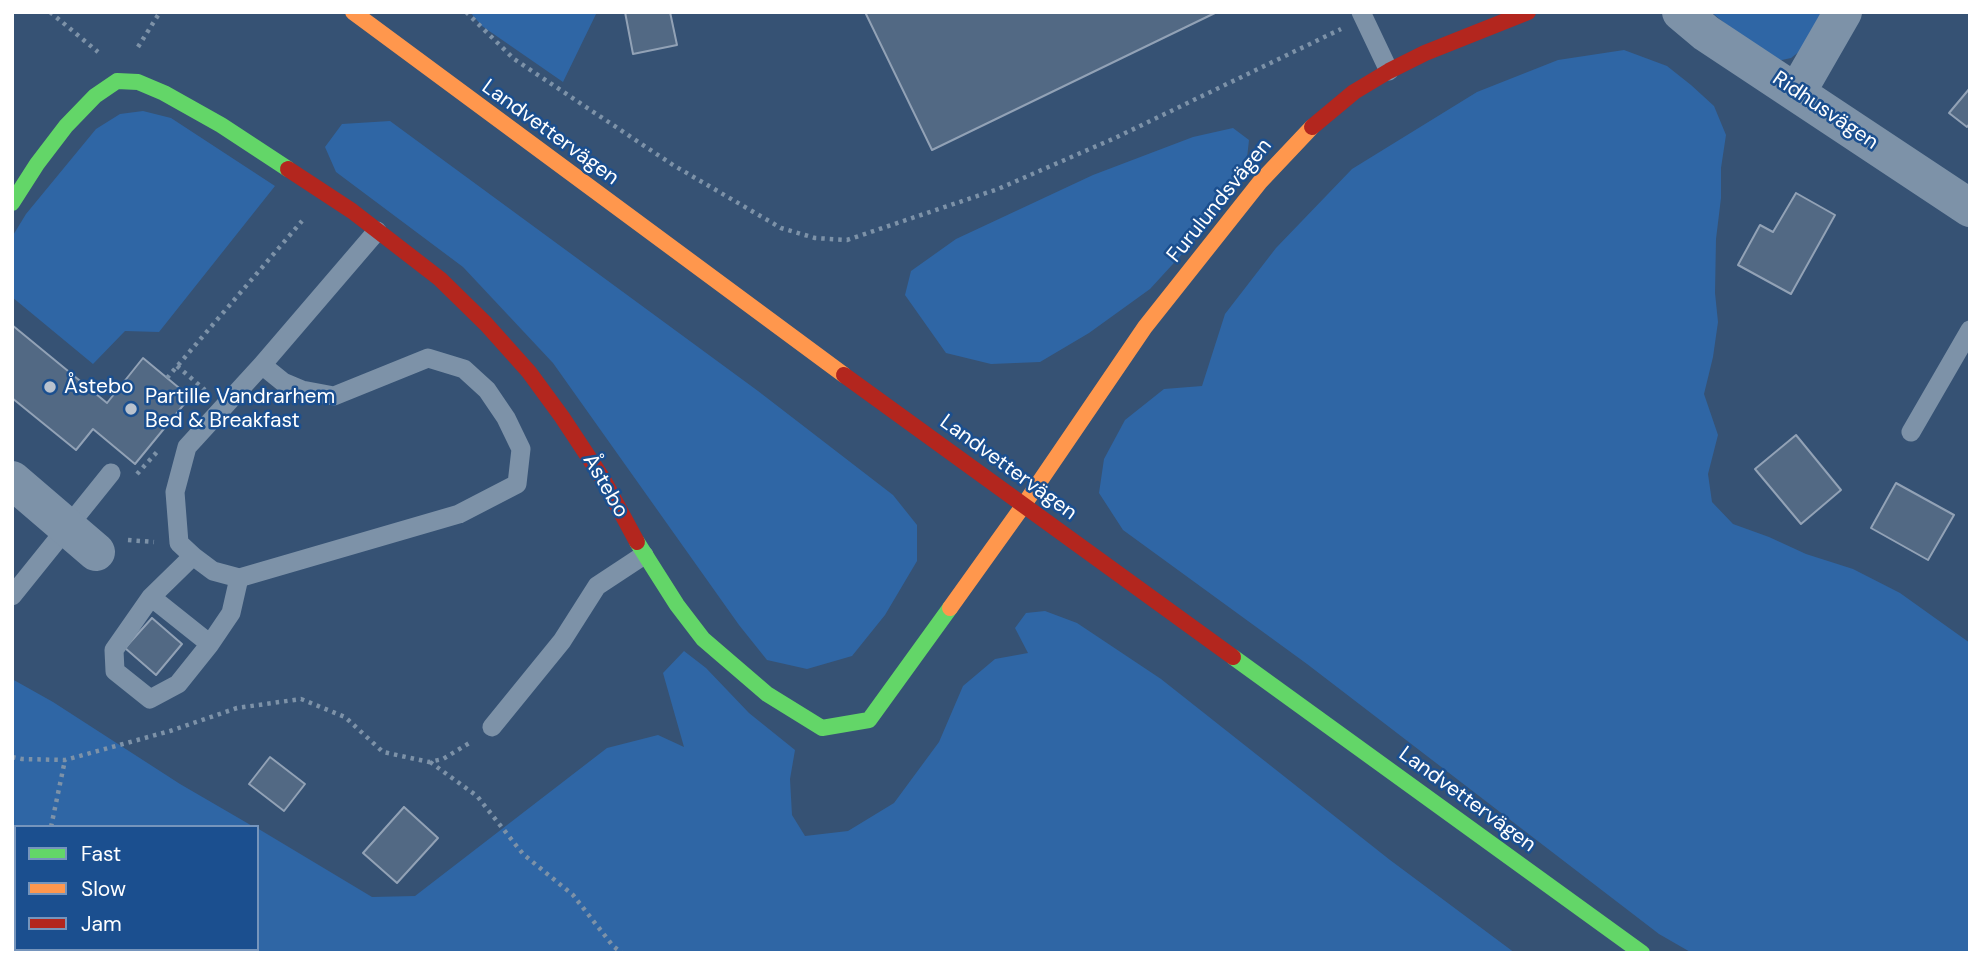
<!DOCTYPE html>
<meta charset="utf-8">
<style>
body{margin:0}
#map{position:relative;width:1982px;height:965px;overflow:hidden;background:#365274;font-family:"DM Sans",sans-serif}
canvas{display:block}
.frame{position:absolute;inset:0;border:14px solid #fff;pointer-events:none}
.legend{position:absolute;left:14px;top:825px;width:245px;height:126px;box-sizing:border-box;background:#1b4f8f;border:2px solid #7695bc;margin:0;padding:9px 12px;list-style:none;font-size:21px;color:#fff}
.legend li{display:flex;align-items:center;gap:14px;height:35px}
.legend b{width:35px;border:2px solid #7695bc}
</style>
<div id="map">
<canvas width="1982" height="965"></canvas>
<div class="frame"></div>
<ul class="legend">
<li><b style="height:9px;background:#63d668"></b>Fast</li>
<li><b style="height:9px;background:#ff974d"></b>Slow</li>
<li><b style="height:9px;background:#b3261e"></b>Jam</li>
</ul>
</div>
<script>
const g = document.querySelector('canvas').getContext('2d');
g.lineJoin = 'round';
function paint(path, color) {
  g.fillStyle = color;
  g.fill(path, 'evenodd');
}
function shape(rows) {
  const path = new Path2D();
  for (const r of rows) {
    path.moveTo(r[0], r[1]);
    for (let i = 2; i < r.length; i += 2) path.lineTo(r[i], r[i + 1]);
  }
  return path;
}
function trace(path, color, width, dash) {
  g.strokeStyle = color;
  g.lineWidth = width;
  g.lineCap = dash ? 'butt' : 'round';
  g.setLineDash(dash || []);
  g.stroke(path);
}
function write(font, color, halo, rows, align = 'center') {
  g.font = font + ' "DM Sans",sans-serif';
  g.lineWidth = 5;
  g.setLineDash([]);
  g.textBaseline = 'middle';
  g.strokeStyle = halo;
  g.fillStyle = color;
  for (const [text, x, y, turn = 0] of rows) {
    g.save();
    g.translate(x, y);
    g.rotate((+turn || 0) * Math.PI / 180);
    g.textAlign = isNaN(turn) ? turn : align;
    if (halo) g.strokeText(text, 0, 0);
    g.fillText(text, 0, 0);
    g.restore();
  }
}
const green = shape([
 [470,12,597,12,563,82,482,26],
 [1711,12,1831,12,1809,44,1791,58,1773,62],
 [1624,50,1667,66,1691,85,1714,106,1726,135,1721,168,1721,198,1716,239,1715,293,1718,322,1713,357,1704,394,1718,435,1708,474,1712,502,1733,524,1769,537,1806,554,1853,569,1900,593,1970,643,1970,953,1692,953,1659,934,1307,664,1123,530,1099,493,1104,459,1125,420,1164,389,1202,386,1225,314,1276,248,1352,169,1477,92,1558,60],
 [143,111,171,118,275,186,159,332,125,331,93,364,12,297,12,237,26,214,96,129,120,114],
 [390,121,758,391,893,495,917,525,917,561,885,615,852,656,807,669,767,660,739,625,553,363,463,267,336,172,325,147,342,124],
 [1233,128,1249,140,1246,167,1205,229,1150,289,1089,333,1040,362,991,364,946,353,905,295,911,271,956,239,1093,175,1193,137],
 [1045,611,1077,623,1161,679,1390,860,1515,953,12,953,12,679,53,702,180,784,254,827,16,827,16,949,257,949,257,828,372,897,415,896,607,748,658,735,684,747,663,673,684,651,706,668,749,713,795,750,790,779,792,815,805,836,848,831,894,803,939,742,963,686,995,659,1028,653,1015,628,1026,613]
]);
const building = shape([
 [625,12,670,12,677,45,633,54,625,12],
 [865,12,1217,12,932,150,865,12],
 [1970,88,1970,123,1967,127,1949,113,1970,88],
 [1796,193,1835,215,1791,294,1738,265,1760,225,1773,232,1796,193],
 [12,325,107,403,143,358,190,397,135,464,93,429,76,450,12,398,12,325],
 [1796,435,1841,490,1801,524,1755,469,1796,435],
 [1896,483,1954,515,1928,560,1871,528,1896,483],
 [152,618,182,644,156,675,125,648,152,618],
 [270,757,305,784,284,811,249,784,270,757],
 [404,807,438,838,397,883,363,853,404,807]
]);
const path = shape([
 [50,12,98,52],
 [466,12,514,59,673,165,781,228,815,238,847,240,998,189,1115,138,1341,29],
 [138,47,160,12],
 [177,366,205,390],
 [167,378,302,221],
 [137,474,157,452],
 [128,540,154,542],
 [12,757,22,759,65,760,170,731,237,708,301,699,345,717,383,752,429,762,443,759,471,742],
 [430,762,477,796,523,854,573,895,613,946,622,953],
 [51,827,65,760],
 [69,949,70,953]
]);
const lane = shape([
 [1361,12,1389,71],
 [1911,432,1970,330],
 [193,556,179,543,175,492,187,447,262,365],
 [239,578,213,571,193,556,151,597,114,650,115,671,150,699,178,684,210,644,231,613,239,578,459,514,517,484,521,449,506,418,487,390,464,369,428,358,334,396,302,390,283,382,262,365,377,231],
 [12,596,111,473],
 [151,597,210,644],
 [492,727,562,641,597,586,644,555]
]);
const street = shape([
 [1681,12,1706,33,1970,208],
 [1797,92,1843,12],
 [12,480,96,552]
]);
const fast = shape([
 [12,203,37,164,66,126,95,96,117,81,138,82,164,93,221,125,288,169],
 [637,542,677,605,703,639,767,694,822,728,869,720,950,608],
 [1233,657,1642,953]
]);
const slow = shape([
 [353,12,844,375],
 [950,608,1023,506,1145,327,1260,182,1312,127]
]);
const jam = shape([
 [1312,127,1354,92,1389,71,1425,53,1528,12],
 [288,169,352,211,440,279,486,324,529,372,562,417,603,479,637,542],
 [844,375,1233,657]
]);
const markers = [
 [50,387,7,"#b9c2ce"],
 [131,409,7,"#b9c2ce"]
];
const streetNames = [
 ["Ridhusvägen",1825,111,34],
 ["Landvettervägen",550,133,36],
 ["Furulundsvägen",1220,201,-51],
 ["Landvettervägen",1008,468,36],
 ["Åstebo",605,486,60],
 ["Landvettervägen",1467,800,36]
];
const poiNames = [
 ["Åstebo",64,387],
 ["Partille Vandrarhem",145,397],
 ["Bed & Breakfast",145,421]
];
paint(green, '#2f66a5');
paint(building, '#526984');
trace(building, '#92a2b6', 2);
trace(path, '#7d92a8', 4.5, [3.5, 5]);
trace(lane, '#7d92a8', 19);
trace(street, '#7d92a8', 38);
trace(fast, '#63d668', 16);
trace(slow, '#ff974d', 16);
trace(jam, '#b3261e', 16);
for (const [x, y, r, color] of markers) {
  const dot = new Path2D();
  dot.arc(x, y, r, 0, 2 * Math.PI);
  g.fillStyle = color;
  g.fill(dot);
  trace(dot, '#1b4f8f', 2.5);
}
write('21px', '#fff', '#1b4f8f', streetNames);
write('21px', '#fff', '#1b4f8f', poiNames, 'left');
</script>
